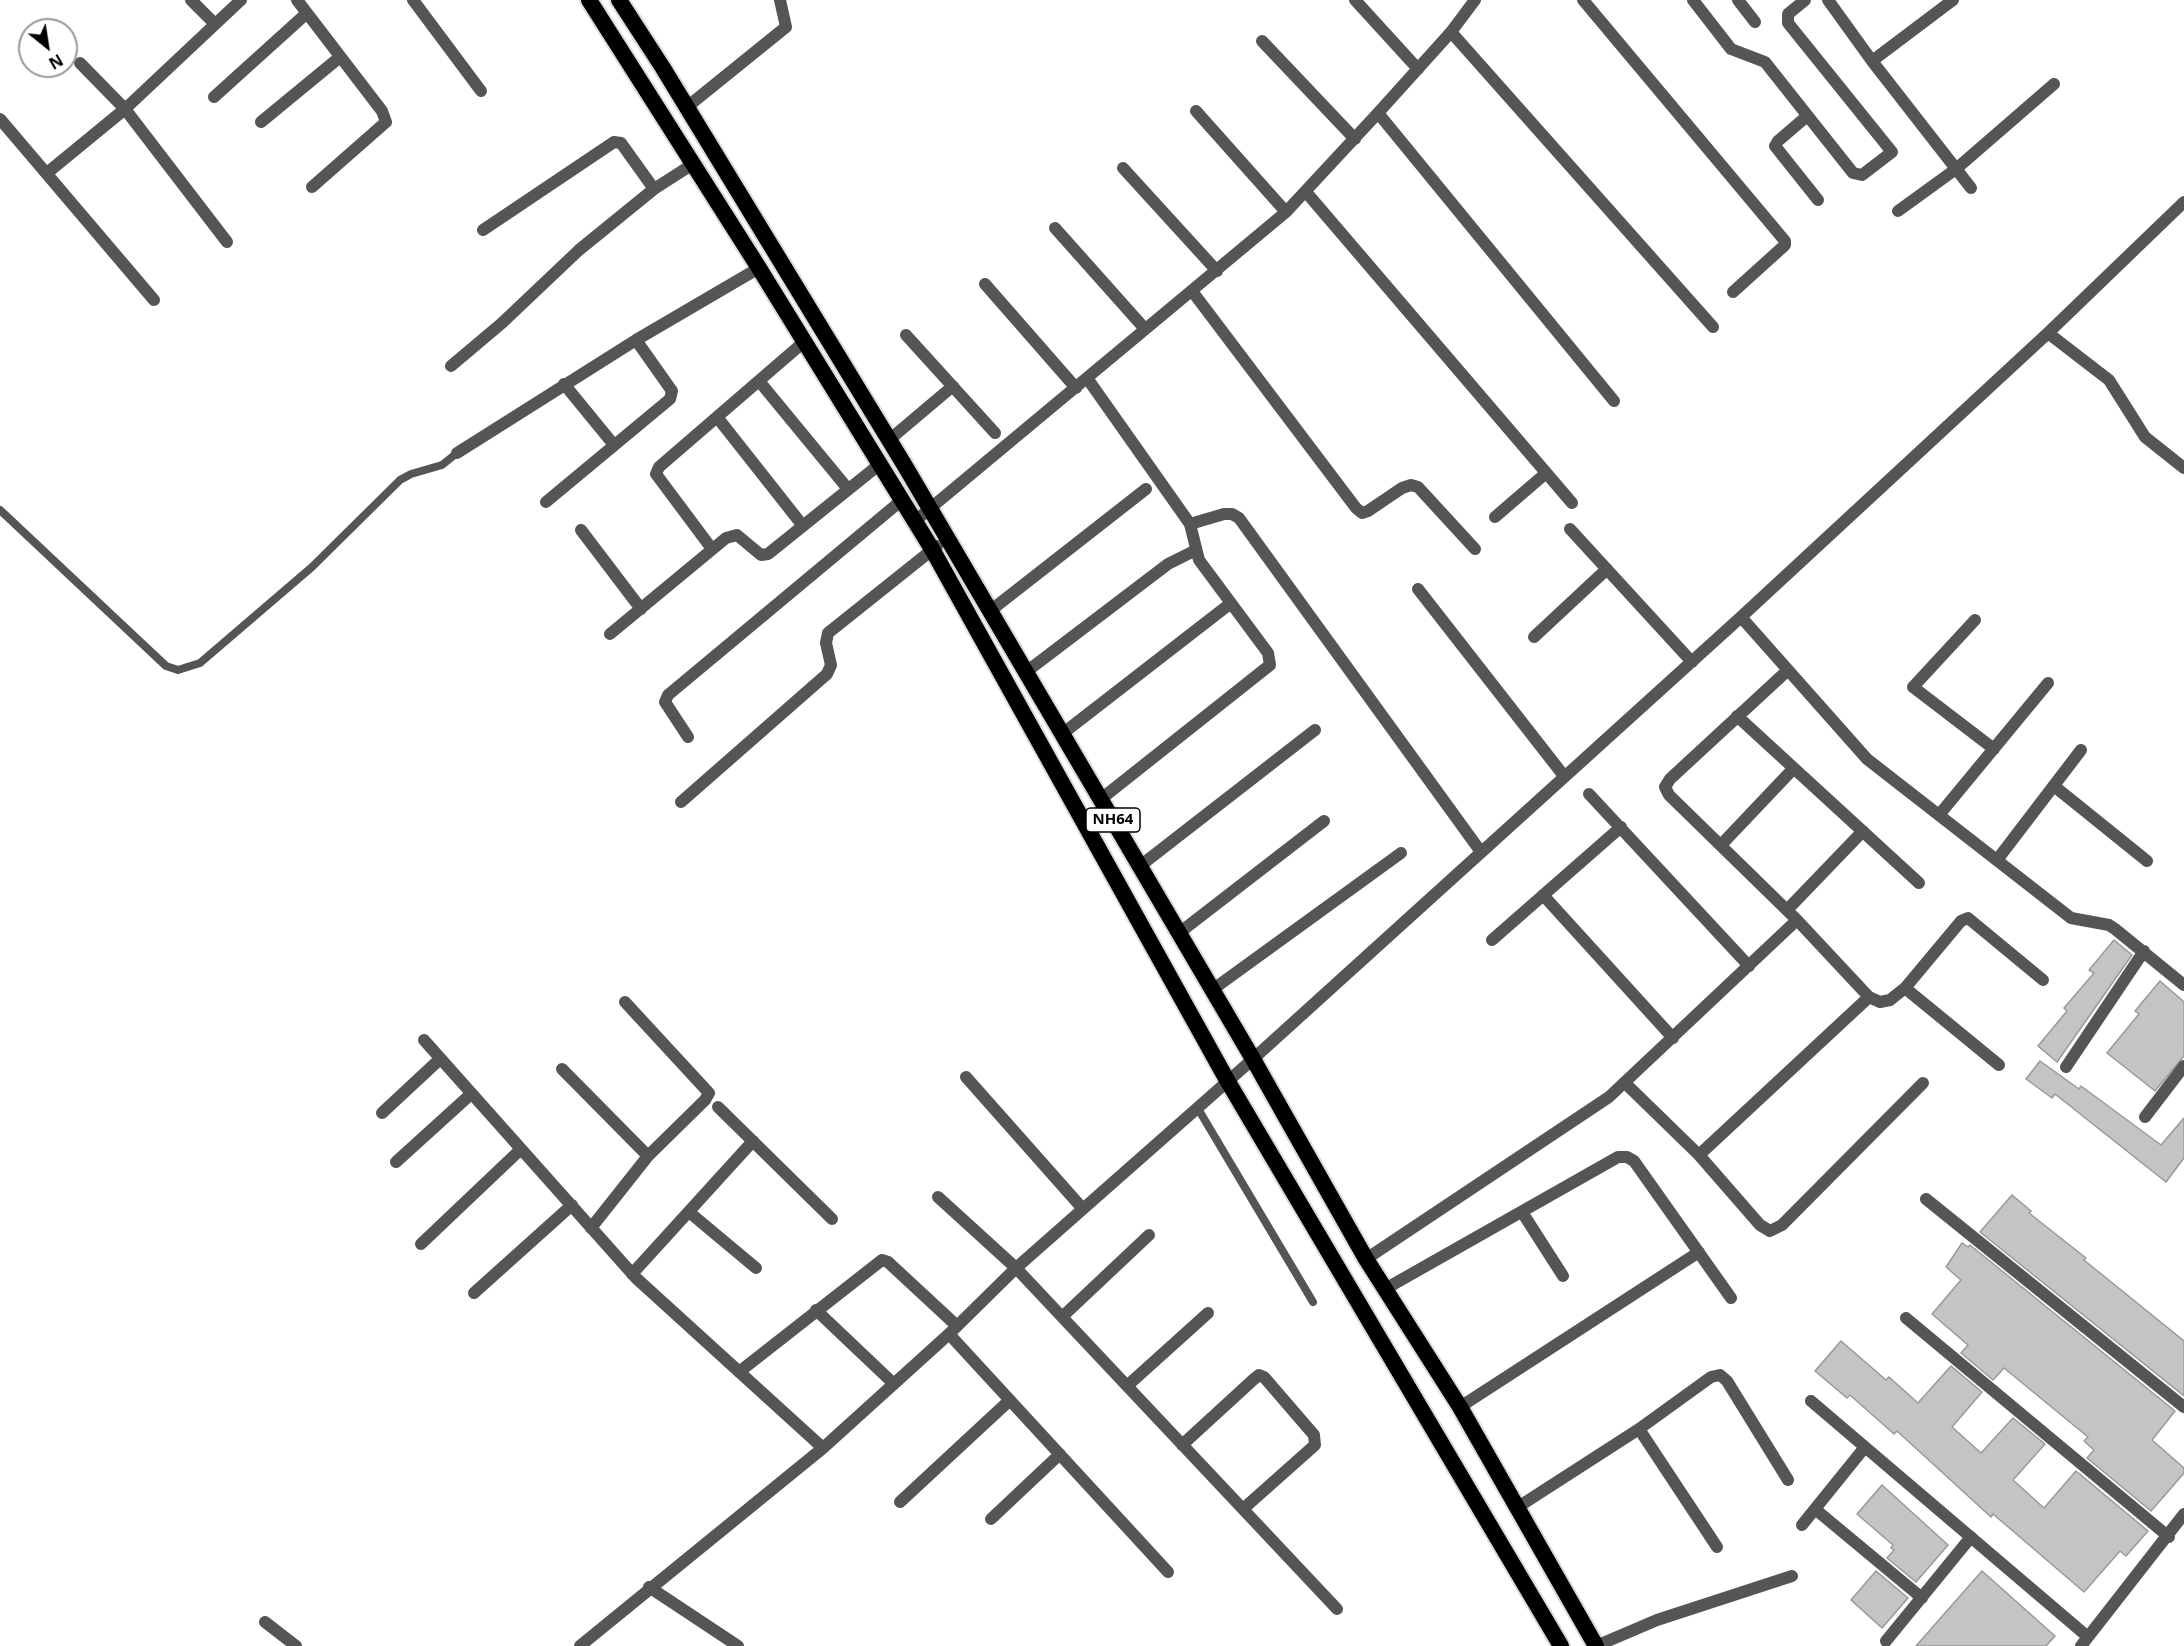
<!DOCTYPE html>
<style>
body{margin:0}
#map{position:relative;width:2184px;height:1646px;overflow:hidden;background:#fff;font-family:"Open Sans",sans-serif}
canvas{display:block}
.north{position:absolute;left:18px;top:18px;width:60px;height:60px;box-sizing:border-box;background:#fff;border:2px solid #999;border-radius:50%;rotate:150deg;font-size:16px;font-weight:700;line-height:24px;text-align:center;color:#000}
.north::after{content:'';display:block;margin:auto;width:21px;height:27px;background:#000;clip-path:polygon(50% 0,100% 100%,50% 72%,0 100%)}
</style>
<div id="map">
<canvas width="2184" height="1646"></canvas>
<div class="north">N</div>
</div>
<script>
const g = document.querySelector('canvas').getContext('2d');
g.lineJoin = 'round';
function paint(path, color) {
  g.fillStyle = color;
  g.fill(path, 'evenodd');
}
function shape(rows) {
  const path = new Path2D();
  for (const r of rows) {
    path.moveTo(r[0], r[1]);
    for (let i = 2; i < r.length; i += 2) path.lineTo(r[i], r[i + 1]);
  }
  return path;
}
function trace(path, color, width, dash) {
  g.strokeStyle = color;
  g.lineWidth = width;
  g.lineCap = dash ? 'butt' : 'round';
  g.setLineDash(dash || []);
  g.stroke(path);
}
function write(font, color, halo, rows, align = 'center') {
  g.font = font + ' "Open Sans",sans-serif';
  g.lineWidth = 5;
  g.setLineDash([]);
  g.textBaseline = 'middle';
  g.strokeStyle = halo;
  g.fillStyle = color;
  for (const [text, x, y, turn = 0] of rows) {
    g.save();
    g.translate(x, y);
    g.rotate((+turn || 0) * Math.PI / 180);
    g.textAlign = isNaN(turn) ? turn : align;
    if (halo) g.strokeText(text, 0, 0);
    g.fillText(text, 0, 0);
    g.restore();
  }
}
const building = shape([
 [2114,940,2132,955,2057,1062,2038,1046,2067,1011,2064,1008,2094,973,2089,970,2114,940],
 [2160,981,2184,1002,2184,1056,2155,1091,2107,1053,2139,1014,2135,1011,2160,981],
 [2040,1061,2079,1089,2081,1086,2161,1145,2184,1118,2184,1158,2166,1182,2055,1094,2052,1098,2026,1079,2040,1061],
 [2012,1195,2031,1211,2029,1213,2086,1258,2084,1260,2184,1341,2184,1396,1980,1232,2012,1195],
 [1962,1243,1968,1247,1970,1245,2175,1411,2152,1440,2184,1468,2184,1473,2151,1511,2087,1458,2094,1450,2084,1441,2088,1437,2004,1368,1993,1380,1961,1353,1968,1345,1932,1314,1961,1280,1946,1267,1962,1243],
 [1841,1341,1886,1380,1889,1377,1918,1403,1951,1366,1982,1392,1952,1427,1981,1453,2013,1418,2045,1444,2013,1480,2044,1508,2076,1471,2148,1531,2126,1556,2120,1551,2084,1592,1993,1514,1991,1517,1897,1431,1894,1434,1850,1395,1847,1398,1815,1371,1841,1341],
 [1882,1485,1948,1545,1916,1582,1887,1558,1894,1550,1891,1548,1893,1545,1857,1514,1882,1485],
 [1876,1571,1908,1598,1882,1628,1851,1600,1876,1571],
 [1982,1571,2055,1636,2046,1646,1916,1646,1982,1571]
]);
const service = shape([
 [0,510,166,666,178,670,200,663,312,567,400,480,411,474,442,465,457,453],
 [1197,1107,1313,1302]
]);
const minor = shape([
 [191,0,215,24],
 [297,0,382,111,386,122,312,187],
 [413,0,481,91],
 [1355,0,1418,69],
 [1583,0,1785,241,1785,245,1733,292],
 [1693,0,1731,49,1765,62,1853,173,1862,175,1892,152,1788,23,1788,14,1805,0],
 [1738,0,1755,22],
 [1828,0,1872,61,1971,188],
 [1451,32,1713,327],
 [1262,41,1355,139],
 [1872,61,1953,0],
 [80,63,125,109,227,242],
 [214,97,307,13],
 [687,107,786,27,780,0],
 [1196,111,1286,212],
 [1378,113,1614,401],
 [1806,117,1778,141,1775,146,1818,200],
 [0,119,154,300],
 [261,122,340,57],
 [1123,168,1217,271],
 [47,173,125,109,241,0],
 [1306,192,1572,503],
 [1898,211,1956,169,2054,84],
 [1055,228,1145,329],
 [483,230,614,142,621,143,654,189],
 [985,284,1076,388],
 [1192,291,1356,508,1362,513,1368,511,1402,488,1411,485,1418,487,1475,549],
 [2048,333,2109,380,2145,437,2184,468],
 [906,335,995,433],
 [451,366,502,323,579,250,654,189,693,164],
 [1087,378,1190,524,1224,514,1232,514,1239,518,1481,852],
 [759,381,848,489],
 [564,384,614,445],
 [717,417,803,526],
 [889,440,953,386],
 [457,453,636,340,759,268],
 [546,502,670,399,672,391,636,340],
 [1495,517,1545,474],
 [915,521,1286,212,1378,113,1451,32,1475,0],
 [1570,529,1692,662],
 [581,530,641,609],
 [712,549,656,474,659,467,805,341],
 [1418,589,1564,776],
 [990,611,1146,489],
 [1741,617,1867,759,2071,918,2109,925,2115,929,2184,985],
 [1975,620,1913,687,1994,749],
 [610,634,726,538,737,535,761,555,768,554,880,464],
 [1534,637,1607,569],
 [1788,670,1670,779,1665,787,1669,795,1797,920,1869,997,1880,1002,1890,1000,1905,988,1961,921,1968,918,2043,980],
 [1026,672,1168,564,1196,550],
 [1737,716,1919,883],
 [1062,734,1231,603],
 [688,737,665,702,668,695,902,500],
 [2054,786,2147,861],
 [1589,794,1749,966],
 [1101,799,1270,665,1268,653,1199,560,1190,524],
 [681,802,827,674,831,665,826,643,828,633,937,546],
 [1939,815,2048,683],
 [1721,845,1794,768],
 [1997,860,2081,750],
 [1140,866,1315,730],
 [1543,895,1673,1038],
 [1787,910,1863,831],
 [1179,933,1324,821],
 [1492,940,1621,827],
 [1905,988,1999,1065],
 [1212,990,1401,853],
 [424,1040,636,1278,823,1448],
 [2066,1067,2144,951],
 [562,1069,648,1156],
 [966,1077,1083,1209],
 [1625,1083,1699,1155,1760,1225,1770,1231,1782,1225,1923,1083],
 [718,1107,832,1219],
 [382,1113,440,1059],
 [2145,1117,2184,1066],
 [1699,1155,1869,997],
 [396,1162,471,1094],
 [938,1197,1016,1268,1337,1609],
 [1926,1199,2184,1407],
 [689,1212,756,1268],
 [1522,1212,1563,1276],
 [591,1228,648,1156,705,1100,709,1093,625,1002],
 [421,1244,520,1150],
 [1366,1259,1609,1097,1797,920],
 [632,1274,753,1141],
 [1385,1289,1618,1157,1627,1157,1634,1161,1731,1298],
 [474,1293,572,1205],
 [816,1310,894,1384],
 [1062,1317,1149,1235],
 [1906,1318,2169,1537],
 [949,1334,1168,1572],
 [739,1372,882,1260,888,1262,957,1326],
 [1127,1386,1208,1313],
 [1811,1401,2088,1637],
 [1460,1407,1699,1252],
 [1639,1429,1717,1547],
 [1182,1445,1254,1379,1259,1375,1264,1377,1314,1435,1315,1445,1243,1509],
 [900,1502,1010,1400],
 [1518,1507,1639,1429,1711,1377,1720,1375,1727,1381,1788,1480],
 [1815,1509,1922,1598],
 [991,1519,1060,1454],
 [1802,1525,1865,1447],
 [649,1587,738,1646],
 [265,1622,296,1646],
 [1886,1641,1971,1537],
 [580,1646,823,1448,949,1334,1016,1268,1253,1059,1741,617,2048,333,2184,202],
 [1596,1646,1657,1620,1792,1576],
 [2081,1646,2184,1514]
]);
const trunk = shape([
 [589,0,759,268,932,549,1227,1080,1561,1646],
 [619,0,663,68,905,466,1253,1059,1366,1259,1460,1407,1596,1646]
]);
const shields = [
 [1113,820,54]
];
const shieldNames = [
 ["NH64",1113,820]
];
paint(building, '#c4c4c4');
trace(building, '#999', 1.5);
trace(trunk, '#dbdbdb', 20);
trace(service, '#555', 8);
trace(minor, '#555', 12);
trace(trunk, '#000', 16);
for (const [x, y, w] of shields) {
  const box = new Path2D();
  box.roundRect(x - w / 2, y - 12, w, 24, 4.5);
  g.fillStyle = '#fff';
  g.fill(box);
  trace(box, '#000', 1.5);
}
write('bold 15px', '#000', null, shieldNames);
</script>
